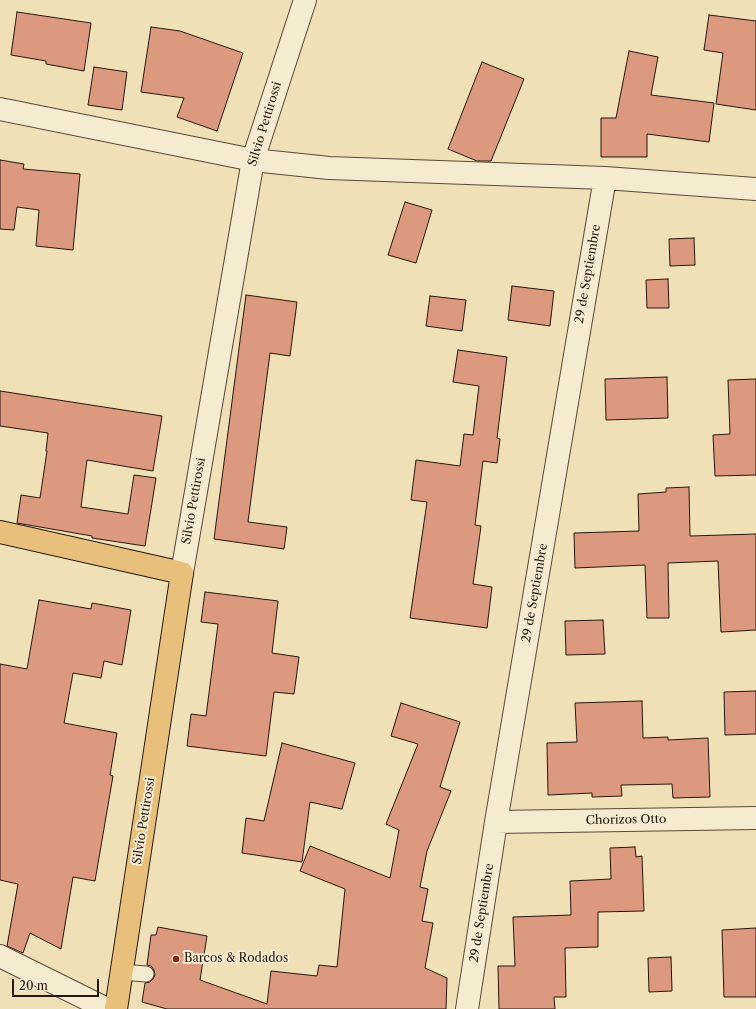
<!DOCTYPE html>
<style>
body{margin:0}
#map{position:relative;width:756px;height:1009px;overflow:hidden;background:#efe0b7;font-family:"Libre Caslon Text",serif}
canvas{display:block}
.scale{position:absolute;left:12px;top:979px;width:87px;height:18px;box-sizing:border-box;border:2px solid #25170c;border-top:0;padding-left:5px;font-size:12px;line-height:14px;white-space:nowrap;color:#25170c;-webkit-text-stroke:3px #f5ebd0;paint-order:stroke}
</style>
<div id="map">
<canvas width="756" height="1009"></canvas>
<div class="scale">20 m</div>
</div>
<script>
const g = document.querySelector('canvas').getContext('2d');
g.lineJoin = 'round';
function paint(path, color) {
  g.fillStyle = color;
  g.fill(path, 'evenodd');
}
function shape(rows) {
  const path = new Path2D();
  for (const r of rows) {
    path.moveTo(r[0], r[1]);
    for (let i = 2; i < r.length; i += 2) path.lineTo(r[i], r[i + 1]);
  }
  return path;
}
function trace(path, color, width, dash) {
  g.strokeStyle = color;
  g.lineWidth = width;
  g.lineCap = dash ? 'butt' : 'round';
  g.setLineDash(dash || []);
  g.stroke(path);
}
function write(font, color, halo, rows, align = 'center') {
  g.font = font + ' "Libre Caslon Text",serif';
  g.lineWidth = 4;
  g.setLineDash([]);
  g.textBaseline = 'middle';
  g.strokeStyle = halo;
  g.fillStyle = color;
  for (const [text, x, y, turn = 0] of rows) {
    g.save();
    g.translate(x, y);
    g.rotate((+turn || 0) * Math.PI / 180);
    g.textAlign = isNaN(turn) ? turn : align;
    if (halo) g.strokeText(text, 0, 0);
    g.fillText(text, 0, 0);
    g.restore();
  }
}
const building = shape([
 [17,12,91,23,84,71,46,64,46,61,11,55,17,12],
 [709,15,756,21,756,110,716,104,723,53,704,50,709,15],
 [151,27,180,31,243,53,217,131,177,117,184,98,141,92,151,27],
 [629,51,658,57,651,95,714,103,709,142,647,134,647,157,601,157,601,118,616,118,629,51],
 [482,62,524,79,491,161,477,161,448,149,482,62],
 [94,67,127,72,122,110,88,105,94,67],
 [0,160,24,164,23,169,80,174,73,250,36,246,39,210,17,207,14,230,0,229,0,160],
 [405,202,432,210,416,263,388,255,405,202],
 [694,238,695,265,670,266,669,239,694,238],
 [668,279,669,308,647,308,646,280,668,279],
 [512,286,554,291,550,326,508,320,512,286],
 [246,295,297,302,290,356,270,353,248,522,287,527,284,549,214,539,246,295],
 [430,296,466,300,462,331,426,326,430,296],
 [458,350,507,357,497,438,500,439,497,463,483,461,475,525,481,526,473,584,492,587,487,628,410,618,427,502,411,500,416,460,460,466,464,434,473,435,479,386,453,382,458,350],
 [667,377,668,418,606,420,605,379,667,377],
 [756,379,756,475,715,476,713,435,730,434,728,380,756,379],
 [0,391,162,416,153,471,87,460,81,507,128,514,134,475,156,478,145,546,92,538,92,536,17,523,21,495,40,498,47,451,46,451,48,433,0,426,0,391],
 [689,487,690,536,756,534,756,630,721,632,718,561,668,563,669,618,647,618,645,565,575,568,574,533,639,531,638,494,666,492,666,488,689,487],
 [205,592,278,601,272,653,299,657,294,694,274,692,266,756,187,746,191,714,206,716,218,624,201,622,205,592],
 [39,600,91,609,92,603,131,610,122,665,104,661,101,678,73,673,64,723,117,733,110,775,113,776,95,881,73,877,61,949,30,933,23,953,7,946,18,884,0,880,0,664,27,669,39,600],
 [603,620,605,654,566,655,565,621,603,620],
 [756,691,756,734,725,735,724,692,756,691],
 [642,701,643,738,668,737,668,740,708,738,710,797,673,798,672,784,621,785,622,796,592,797,592,793,548,795,547,743,577,742,575,703,642,701],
 [401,703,460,722,440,787,451,791,427,851,420,887,428,889,422,921,433,923,425,968,447,978,446,1009,167,1009,142,1002,145,983,150,982,153,979,155,975,154,970,151,966,147,965,151,935,156,935,158,927,207,936,200,980,267,1004,271,971,317,976,319,965,337,967,345,889,300,871,310,846,390,878,399,830,386,824,418,744,391,736,401,703],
 [282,743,355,763,342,809,310,802,302,862,242,853,246,818,264,821,282,743],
 [635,847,636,857,642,856,644,911,598,912,598,947,565,948,566,997,554,997,555,1009,499,1009,498,966,515,966,513,917,571,915,570,881,611,879,610,848,635,847],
 [756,928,756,997,724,997,722,930,756,928],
 [671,957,672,991,649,992,648,958,671,957]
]);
const service = shape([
 [121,972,146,974]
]);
const minor = shape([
 [0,109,253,160,329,168,605,178,756,189],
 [182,573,253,160,305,0],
 [496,822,756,818],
 [467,1009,496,822,605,178]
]);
const tertiary = shape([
 [0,956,107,1009]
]);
const primary = shape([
 [0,532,182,573,116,1009]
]);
const markers = [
 [176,959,4,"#8f2418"]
];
const streetNames = [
 ["Silvio Pettirossi",265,124,-73],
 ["29 de Septiembre",588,274,-80],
 ["Silvio Pettirossi",194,501,-80],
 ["29 de Septiembre",535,593,-80],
 ["Chorizos Otto",626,820,-1],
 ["Silvio Pettirossi",144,821,-81],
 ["29 de Septiembre",482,913,-81]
];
const poiNames = [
 ["Barcos & Rodados",184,959]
];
paint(building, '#dd9980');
trace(building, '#25170c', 1);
trace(service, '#584937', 17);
trace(minor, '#584937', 24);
trace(tertiary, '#584937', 24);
trace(primary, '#25170c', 24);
trace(service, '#f5ebd0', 15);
trace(minor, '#f5ebd0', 22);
trace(tertiary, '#f5ebd0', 22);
trace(primary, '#e8c07c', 22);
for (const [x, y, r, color] of markers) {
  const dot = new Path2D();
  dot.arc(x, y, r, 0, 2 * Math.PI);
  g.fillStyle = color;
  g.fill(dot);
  trace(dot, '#f5ebd0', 1.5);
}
write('12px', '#25170c', '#f5ebd0', streetNames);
write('12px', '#25170c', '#f5ebd0', poiNames, 'left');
</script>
